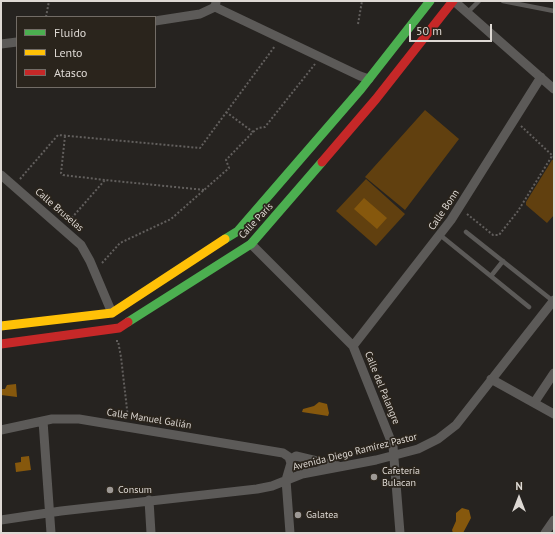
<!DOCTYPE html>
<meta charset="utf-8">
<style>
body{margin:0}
#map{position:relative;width:555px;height:534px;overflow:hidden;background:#262320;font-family:"PT Sans",sans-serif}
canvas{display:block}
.frame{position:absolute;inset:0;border:2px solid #ded9d4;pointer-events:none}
.legend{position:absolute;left:16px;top:16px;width:140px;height:72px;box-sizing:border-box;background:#2a241c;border:1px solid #726c66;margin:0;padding:5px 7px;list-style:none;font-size:12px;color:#ded9d4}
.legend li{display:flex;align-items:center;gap:8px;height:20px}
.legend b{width:20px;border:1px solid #726c66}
.north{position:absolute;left:499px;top:478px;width:40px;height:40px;-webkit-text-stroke:3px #2a241c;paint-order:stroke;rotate:0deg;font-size:11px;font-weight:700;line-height:16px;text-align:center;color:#ded9d4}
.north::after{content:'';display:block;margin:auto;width:14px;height:18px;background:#ded9d4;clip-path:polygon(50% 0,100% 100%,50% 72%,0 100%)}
.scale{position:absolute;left:409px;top:24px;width:83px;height:18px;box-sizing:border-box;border:2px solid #ded9d4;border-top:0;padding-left:5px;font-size:12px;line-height:14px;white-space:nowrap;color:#ded9d4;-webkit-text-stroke:3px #2a241c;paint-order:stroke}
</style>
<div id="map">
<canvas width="555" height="534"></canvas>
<div class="frame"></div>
<ul class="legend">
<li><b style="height:5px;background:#4caf50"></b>Fluido</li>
<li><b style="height:5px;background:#ffc107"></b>Lento</li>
<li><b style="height:5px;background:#c62828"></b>Atasco</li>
</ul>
<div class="north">N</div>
<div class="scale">50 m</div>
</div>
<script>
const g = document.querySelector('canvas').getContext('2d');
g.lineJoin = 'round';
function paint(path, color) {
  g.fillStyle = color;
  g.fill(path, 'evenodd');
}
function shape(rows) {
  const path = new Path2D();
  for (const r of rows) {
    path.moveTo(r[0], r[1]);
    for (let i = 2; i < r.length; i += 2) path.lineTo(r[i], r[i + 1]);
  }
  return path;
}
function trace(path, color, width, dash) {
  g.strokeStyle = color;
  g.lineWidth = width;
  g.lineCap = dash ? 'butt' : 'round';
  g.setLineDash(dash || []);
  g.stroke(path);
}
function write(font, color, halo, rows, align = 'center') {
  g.font = font + ' "PT Sans",sans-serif';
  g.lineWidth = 3.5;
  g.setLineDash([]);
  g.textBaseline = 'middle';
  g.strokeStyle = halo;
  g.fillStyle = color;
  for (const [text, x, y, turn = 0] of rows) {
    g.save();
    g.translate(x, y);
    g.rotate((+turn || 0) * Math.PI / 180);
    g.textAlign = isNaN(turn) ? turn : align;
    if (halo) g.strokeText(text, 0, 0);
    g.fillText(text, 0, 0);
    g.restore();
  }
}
const green = shape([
 [425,110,459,139,405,210,365,177],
 [552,160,554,160,554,215,547,223,526,205,526,202],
 [366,179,405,214,376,246,336,211]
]);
const water = shape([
 [364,198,387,218,377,229,354,209],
 [16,384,17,397,1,395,1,389,5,389,7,385],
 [319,402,327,404,329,413,328,416,302,412,303,409,314,406],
 [29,456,31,470,16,472,15,463,21,462,21,457],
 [462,508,469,510,471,518,463,533,453,533,452,530,456,521,456,513]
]);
const path = shape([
 [46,17,49,1],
 [358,24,362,1],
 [226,112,253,132],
 [521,126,554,157],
 [65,136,61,173,63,175,105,180],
 [20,179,58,135,200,148,275,46],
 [467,214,493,235,499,235,518,211,552,156],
 [69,221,105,180,205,190],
 [102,263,120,243,171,219,229,168,226,160,253,132,258,128,265,127,315,64],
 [116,341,118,341,121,357,128,418]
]);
const lane = shape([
 [503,1,554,11],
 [467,13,479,1],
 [466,232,553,301],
 [440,235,529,307],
 [491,276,503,261]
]);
const street = shape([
 [454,1,554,89],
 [215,7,360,76,369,79],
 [155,21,200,14,215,7,216,2],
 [1,44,17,42],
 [1,175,81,245,90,261,112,313],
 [251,244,353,346,393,446,400,533],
 [353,346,451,220,541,77],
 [491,379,554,414],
 [534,403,554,373],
 [43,421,51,533],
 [1,430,52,419,79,419,283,453,289,457,291,463,286,480,290,533],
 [290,460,296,456,338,466],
 [149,500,151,533],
 [1,520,61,511,257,489,272,486,302,474,376,460,418,449,438,439,456,425,554,300],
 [545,533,554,520]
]);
const fast = shape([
 [225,239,238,231,361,89,430,1],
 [128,322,251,244,322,162]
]);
const slow = shape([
 [1,326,112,313,225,239]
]);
const jam = shape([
 [322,162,376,99,453,1],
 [1,344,119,328,128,322]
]);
const markers = [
 [374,477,4,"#9e9995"],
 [110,490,4,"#9e9995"],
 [298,515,4,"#9e9995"]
];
const streetNames = [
 ["Calle Bruselas",59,210,41],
 ["Calle Bonn",444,210,-56],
 ["Calle París",256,221,-47],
 ["Calle del Palangre",382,388,68],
 ["Calle Manuel Galián",149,419,9],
 ["Avenida Diego Ramírez Pastor",355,452,-14]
];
const poiNames = [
 ["Cafetería",382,471],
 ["Bulacan",382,483],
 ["Consum",118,490],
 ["Galatea",306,515]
];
paint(green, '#61400f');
paint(water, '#86580d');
trace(path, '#625f5d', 2, [2, 2]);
trace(lane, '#5c5a58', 4.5);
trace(street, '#5c5a58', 9);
trace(fast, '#4caf50', 9);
trace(slow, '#ffc107', 9);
trace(jam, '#c62828', 9);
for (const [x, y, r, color] of markers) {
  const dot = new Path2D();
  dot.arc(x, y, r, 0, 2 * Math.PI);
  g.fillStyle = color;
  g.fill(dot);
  trace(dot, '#2a241c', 1.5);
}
write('10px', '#ded9d4', '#2a241c', streetNames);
write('10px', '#ded9d4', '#2a241c', poiNames, 'left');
</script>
